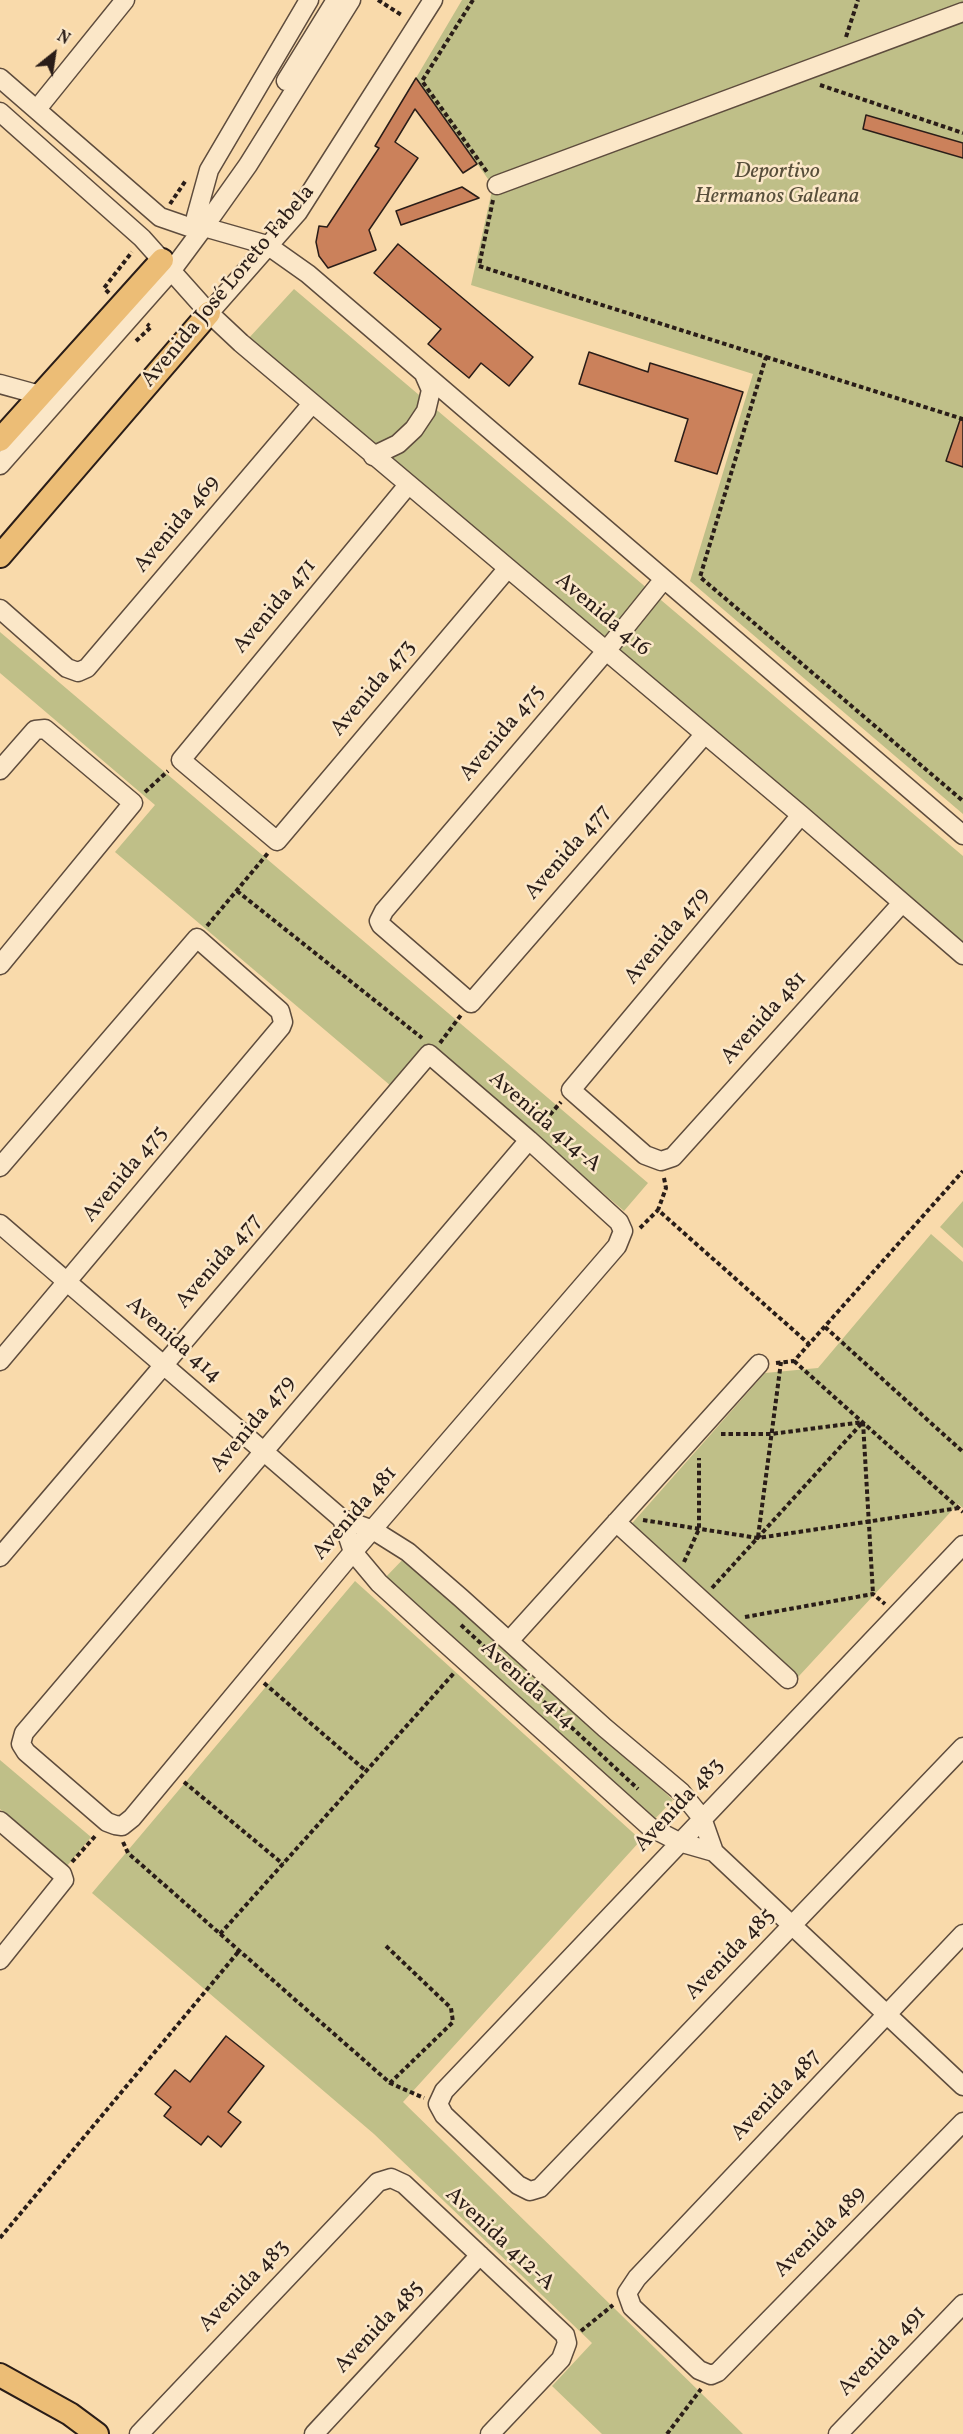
<!DOCTYPE html>
<meta charset="utf-8">
<style>
body{margin:0}
#map{position:relative;width:963px;height:2434px;overflow:hidden;background:#f9daab;font-family:Vollkorn,serif}
canvas{display:block}
.north{position:absolute;left:24px;top:24px;width:60px;height:60px;-webkit-text-stroke:4px #fbe7c8;paint-order:stroke;rotate:30deg;font-size:16px;font-weight:700;line-height:24px;text-align:center;color:#2a1d18}
.north::after{content:'';display:block;margin:auto;width:21px;height:27px;background:#2a1d18;clip-path:polygon(50% 0,100% 100%,50% 72%,0 100%)}
</style>
<div id="map">
<canvas width="963" height="2434"></canvas>
<div class="north">N</div>
</div>
<script>
const g = document.querySelector('canvas').getContext('2d');
g.lineJoin = 'round';
function paint(path, color) {
  g.fillStyle = color;
  g.fill(path, 'evenodd');
}
function shape(rows) {
  const path = new Path2D();
  for (const r of rows) {
    path.moveTo(r[0], r[1]);
    for (let i = 2; i < r.length; i += 2) path.lineTo(r[i], r[i + 1]);
  }
  return path;
}
function trace(path, color, width, dash) {
  g.strokeStyle = color;
  g.lineWidth = width;
  g.lineCap = dash ? 'butt' : 'round';
  g.setLineDash(dash || []);
  g.stroke(path);
}
function write(font, color, halo, rows, align = 'center') {
  g.font = font + ' Vollkorn,serif';
  g.lineWidth = 5;
  g.setLineDash([]);
  g.textBaseline = 'middle';
  g.strokeStyle = halo;
  g.fillStyle = color;
  for (const [text, x, y, turn = 0] of rows) {
    g.save();
    g.translate(x, y);
    g.rotate((+turn || 0) * Math.PI / 180);
    g.textAlign = isNaN(turn) ? turn : align;
    if (halo) g.strokeText(text, 0, 0);
    g.fillText(text, 0, 0);
    g.restore();
  }
}
const green = shape([
 [462,0,963,0,963,814,690,581,753,374,471,285,493,186,416,78],
 [294,289,963,856,963,947,248,339],
 [0,632,648,1183,624,1211,428,1044,391,1086,115,852,155,805,0,673],
 [963,1201,963,1248,940,1227],
 [931,1234,963,1262,963,1508,958,1504,787,1689,619,1538,765,1373,818,1368],
 [409,1553,673,1800,650,1824,382,1581],
 [355,1581,641,1840,403,2102,743,2434,602,2434,552,2386,592,2343,374,2134,92,1893],
 [0,1760,91,1837,67,1866,0,1809]
]);
const building = shape([
 [416,78,477,164,463,173,415,109,395,142,418,158,369,230,376,250,328,268,319,256,316,242,319,226,327,227,379,148,375,146,416,78],
 [866,115,963,143,963,158,863,129,866,115],
 [462,187,479,198,401,225,396,211,462,187],
 [398,244,533,357,509,386,481,363,469,378,428,344,441,329,374,273,398,244],
 [589,352,648,372,650,363,743,392,717,474,675,461,688,419,579,384,589,352],
 [960,420,963,420,963,467,946,461,960,420],
 [226,2036,264,2066,228,2112,241,2122,221,2147,208,2136,201,2145,164,2116,171,2107,155,2094,175,2070,190,2082,226,2036]
]);
const path = shape([
 [378,0,403,16],
 [473,0,422,81,487,172],
 [846,37,858,0],
 [820,85,963,133],
 [493,200,479,266,766,357,700,577,963,801],
 [170,204,186,180],
 [109,293,104,288,132,252],
 [136,341,151,327,147,324],
 [766,357,963,419],
 [145,792,168,771],
 [237,891,422,1038],
 [207,926,268,853],
 [440,1043,461,1015],
 [540,1126,561,1102],
 [664,1178,666,1188,658,1210,809,1344],
 [640,1228,658,1210],
 [825,1327,963,1452],
 [794,1361,963,1512],
 [776,1363,794,1361,963,1171],
 [863,1422,873,1594],
 [721,1434,771,1434,863,1422],
 [643,1520,758,1538,959,1508],
 [758,1537,781,1362],
 [684,1562,699,1529,699,1458],
 [712,1588,862,1423],
 [745,1617,873,1594,885,1604],
 [461,1625,638,1789],
 [264,1683,366,1771],
 [184,1782,283,1864],
 [123,1842,128,1853,390,2083,424,2098],
 [72,1862,97,1834],
 [220,1934,454,1673],
 [386,1946,451,2008,453,2022,390,2083],
 [0,2238,239,1951],
 [581,2331,613,2305],
 [667,2434,701,2389]
]);
const minor = shape([
 [0,78,160,217,189,227,204,227,267,245,308,274,963,835],
 [286,81,336,0],
 [37,109,125,0],
 [0,112,142,238,209,313,241,343,801,815,963,955],
 [497,185,963,12],
 [196,217,209,170,309,0],
 [209,313,298,212,433,0],
 [0,384,40,395],
 [373,456,398,444,414,429,426,411,431,390,424,374],
 [0,465,172,270,204,227,248,165,351,0],
 [408,485,181,760,277,841,508,568],
 [664,579,606,651,384,911,379,921,381,925,471,1003,704,735],
 [0,609,67,668,78,672,87,668,311,405],
 [0,770,35,730,45,729,133,803,0,965],
 [801,815,571,1090,645,1155,661,1161,673,1157,902,903],
 [0,1167,197,938,280,1011,283,1022,281,1027,0,1361],
 [0,1224,342,1519,373,1530,408,1552,461,1598,605,1728,681,1792,702,1818,714,1852],
 [342,1519,353,1552,379,1583,433,1632,650,1827,679,1842,714,1852,963,2086],
 [616,1522,788,1679],
 [963,1545,444,2091,438,2104,444,2115,518,2185,530,2191,540,2188,963,1747],
 [0,1557,429,1054,529,1140,619,1222,623,1231,617,1246,353,1552,132,1818,122,1826,115,1825,107,1822,26,1752,21,1744,24,1733,529,1140],
 [509,1641,759,1364],
 [0,1821,62,1874,64,1880,0,1960],
 [963,1934,637,2278,627,2293,632,2307,699,2370,711,2375,718,2372,963,2122],
 [139,2434,378,2182,391,2178,404,2184,565,2335,567,2343,561,2359,490,2434],
 [314,2434,480,2255],
 [838,2434,963,2304]
]);
const major = shape([
 [0,440,162,260],
 [0,556,209,313],
 [0,2375,70,2414,97,2434]
]);
const parkNames = [
 ["Deportivo",777,173],
 ["Hermanos Galeana",777,198]
];
const streetNames = [
 ["Avenida José Loreto Fabela",229,287,-50],
 ["Avenida 469",178,525,-50],
 ["Avenida 471",276,607,-50],
 ["Avenida 416",602,616,40],
 ["Avenida 473",374,689,-50],
 ["Avenida 475",503,734,-50],
 ["Avenida 477",569,853,-49],
 ["Avenida 479",668,937,-50],
 ["Avenida 481",765,1019,-48],
 ["Avenida 414-A",544,1123,41],
 ["Avenida 475",126,1175,-50],
 ["Avenida 477",220,1262,-49],
 ["Avenida 414",173,1341,41],
 ["Avenida 479",254,1425,-50],
 ["Avenida 481",356,1514,-49],
 ["Avenida 414",527,1686,42],
 ["Avenida 483",680,1806,-47],
 ["Avenida 485",731,1955,-46],
 ["Avenida 487",777,2096,-46],
 ["Avenida 489",821,2233,-45],
 ["Avenida 412-A",499,2240,43],
 ["Avenida 483",245,2287,-46],
 ["Avenida 485",380,2328,-47],
 ["Avenida 491",883,2352,-46]
];
paint(green, '#bfbf88');
paint(building, '#cb815b');
trace(building, '#2a1d18', 1.5);
trace(minor, '#5e4c3d', 21);
trace(major, '#2a1d18', 26);
trace(path, '#2a1d18', 4, [4.5, 3]);
trace(minor, '#fbe7c8', 18);
trace(major, '#ecbd76', 22);
write('italic 22px', '#574e3a', '#fbe7c8', parkNames);
write('22px', '#2a1d18', '#fbe7c8', streetNames);
</script>
